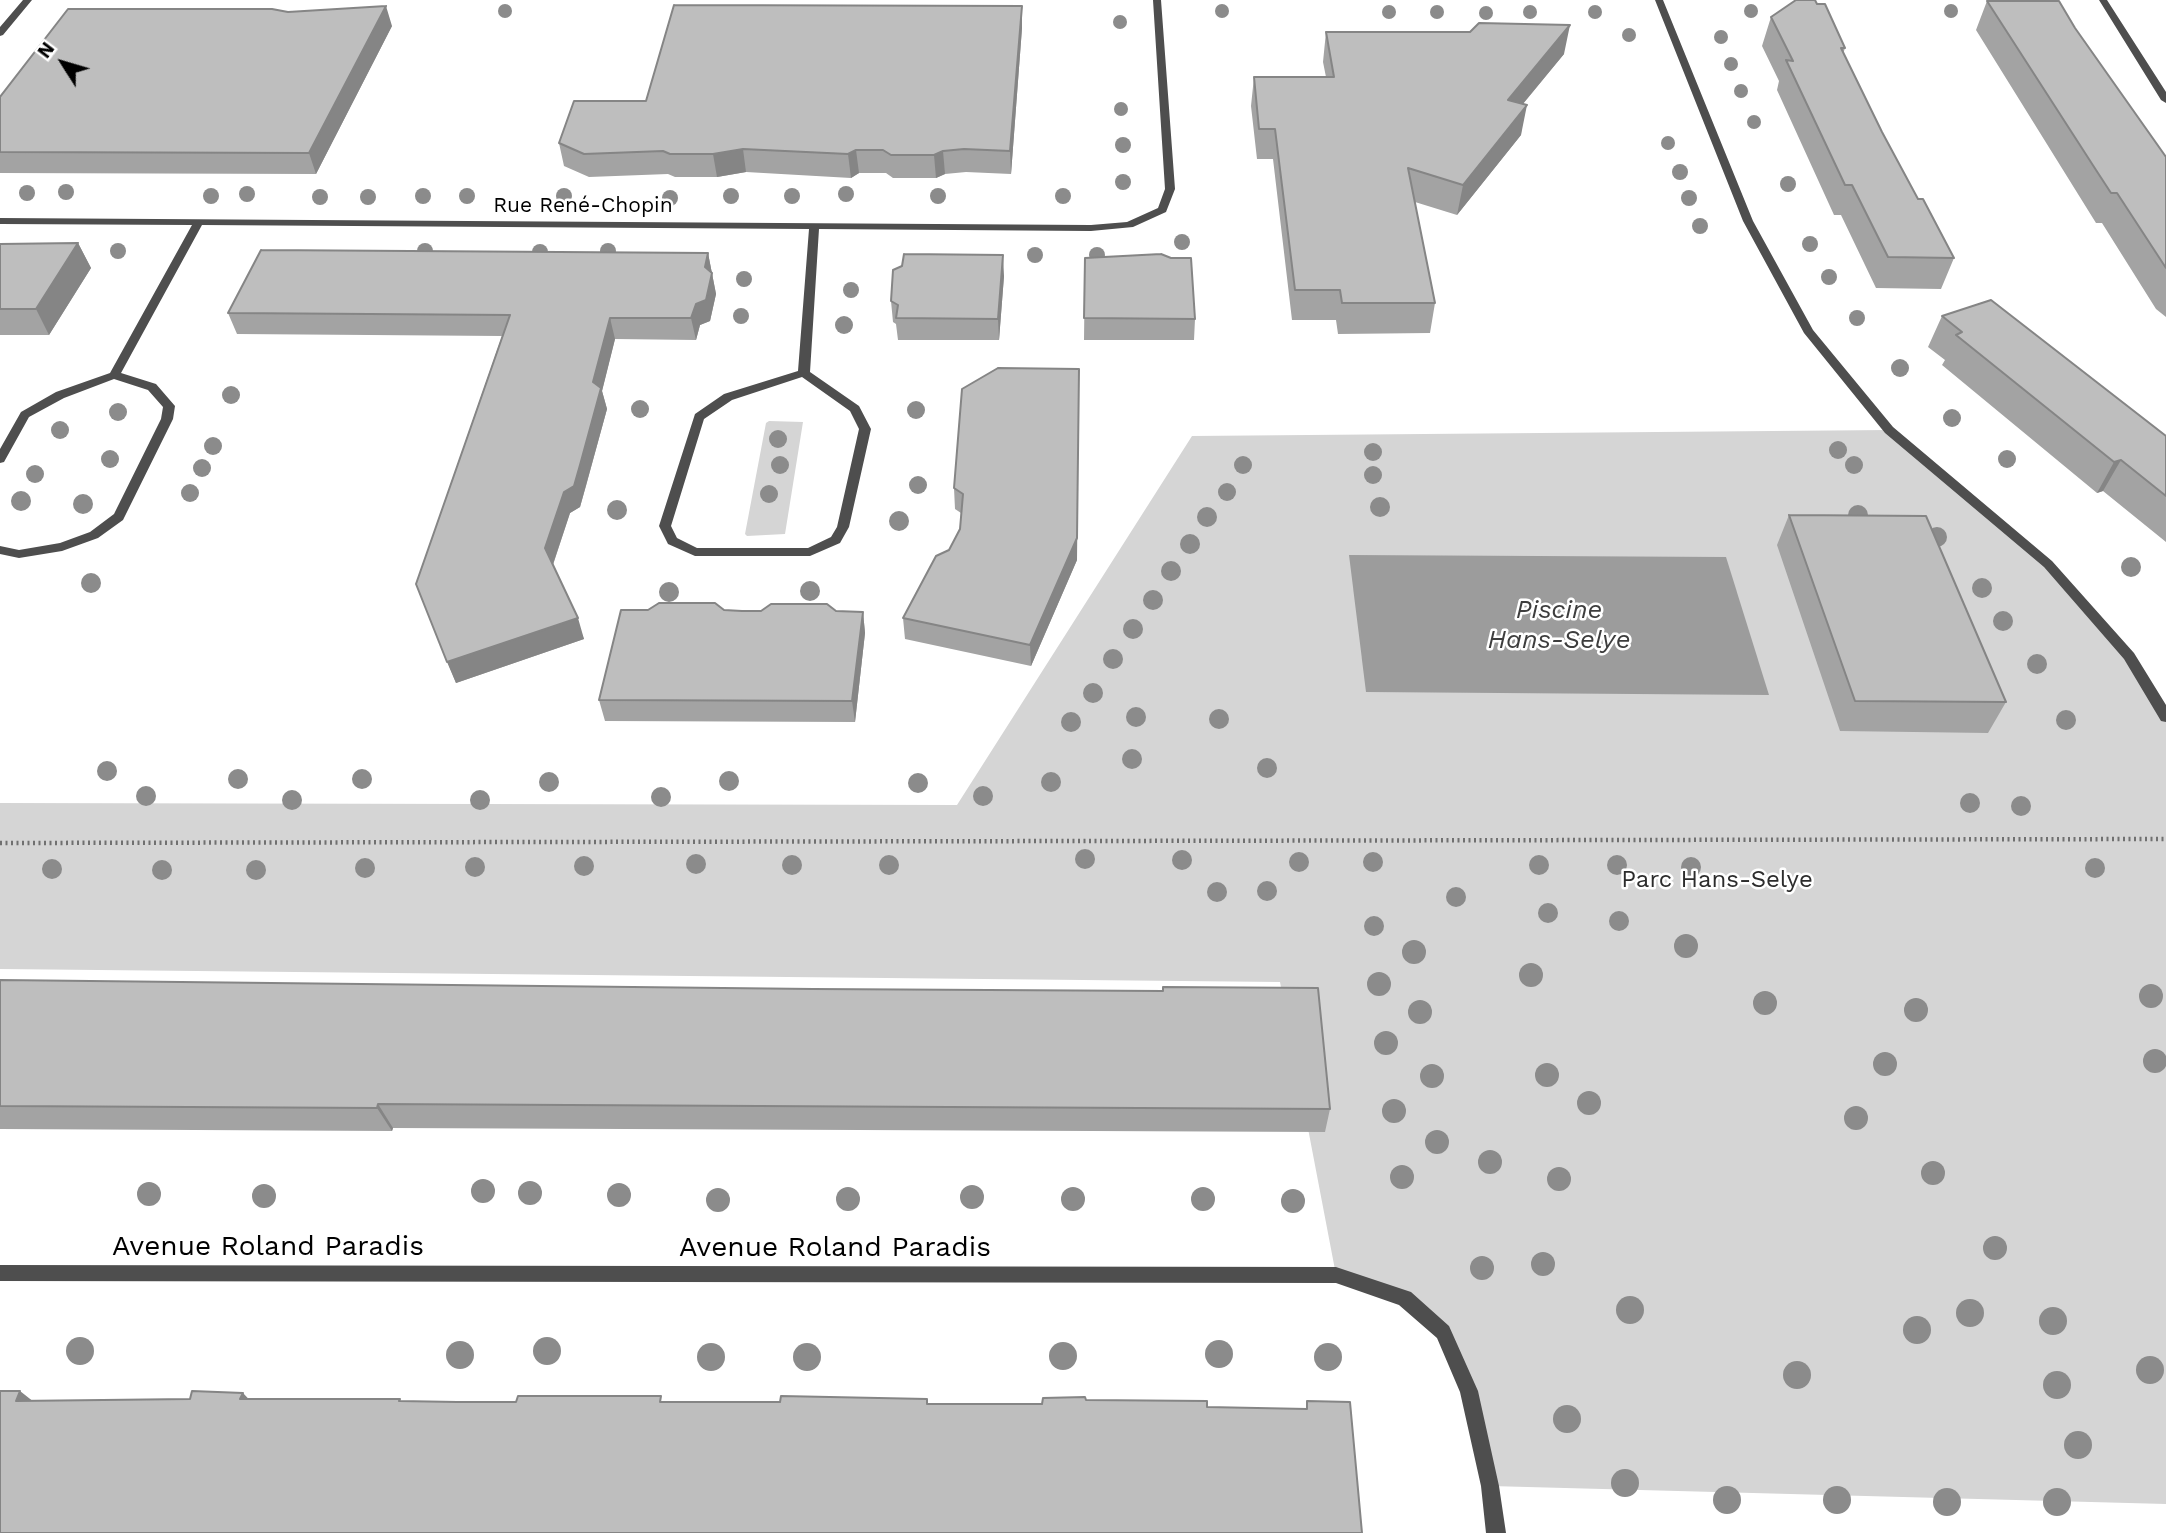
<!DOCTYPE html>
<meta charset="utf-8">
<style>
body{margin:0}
#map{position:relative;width:2166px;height:1533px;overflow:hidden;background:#fff;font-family:"Work Sans",sans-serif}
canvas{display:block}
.north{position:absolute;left:28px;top:28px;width:70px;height:70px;-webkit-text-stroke:5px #fff;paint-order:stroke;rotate:307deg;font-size:19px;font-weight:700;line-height:28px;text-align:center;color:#000}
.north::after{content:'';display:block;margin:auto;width:24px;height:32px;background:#000;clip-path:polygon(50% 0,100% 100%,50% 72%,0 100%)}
</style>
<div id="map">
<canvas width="2166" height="1533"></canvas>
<div class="north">N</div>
</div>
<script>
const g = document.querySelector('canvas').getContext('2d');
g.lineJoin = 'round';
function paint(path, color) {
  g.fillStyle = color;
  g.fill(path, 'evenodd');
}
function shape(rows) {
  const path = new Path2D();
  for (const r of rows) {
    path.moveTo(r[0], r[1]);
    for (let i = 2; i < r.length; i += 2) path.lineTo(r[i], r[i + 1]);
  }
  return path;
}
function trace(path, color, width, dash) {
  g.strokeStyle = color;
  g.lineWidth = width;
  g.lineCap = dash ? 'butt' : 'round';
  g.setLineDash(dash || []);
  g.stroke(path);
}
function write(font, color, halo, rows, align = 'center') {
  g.font = font + ' "Work Sans",sans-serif';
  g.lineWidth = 5;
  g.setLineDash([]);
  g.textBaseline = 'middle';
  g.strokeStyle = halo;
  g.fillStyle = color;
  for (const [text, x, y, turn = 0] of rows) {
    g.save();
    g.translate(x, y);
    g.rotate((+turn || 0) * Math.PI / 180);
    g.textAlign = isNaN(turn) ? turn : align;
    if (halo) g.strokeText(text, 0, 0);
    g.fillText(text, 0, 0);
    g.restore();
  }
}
const green = shape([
 [769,421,803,422,785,534,747,536,745,534,766,423],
 [1889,430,2048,564,2129,656,2166,717,2166,1504,1490,1486,1443,1332,1405,1298,1336,1275,1280,982,0,969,0,803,957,805,1192,436]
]);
const water = shape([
 [1349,555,1726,557,1769,695,1366,692]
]);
const path = shape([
 [0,843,2166,839]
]);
const minor = shape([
 [23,0,32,0,3,35,0,36,0,27,23,0],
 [1153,0,1161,0,1175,189,1166,212,1133,227,1091,231,819,229,810,372,859,406,871,429,849,527,840,543,810,556,695,556,668,544,659,526,695,414,724,394,798,371,809,229,202,225,121,373,156,384,175,406,173,419,123,520,98,538,62,551,19,558,0,554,0,546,19,550,60,543,90,532,114,514,161,419,163,407,148,390,114,379,64,398,29,417,4,462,0,463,0,449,21,412,56,392,110,373,192,225,0,224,0,218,1091,225,1127,222,1158,208,1165,189,1153,0],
 [802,377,850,411,859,429,837,527,831,537,808,548,697,548,677,538,671,526,704,419,732,400,802,377],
 [2099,0,2107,0,2166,92,2166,103,2161,100,2099,0],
 [0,1265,1336,1267,1411,1292,1449,1326,1478,1391,1499,1486,1506,1533,1486,1533,1481,1486,1460,1392,1437,1338,1399,1305,1336,1283,0,1281,0,1265]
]);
const tertiary = shape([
 [1655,0,1663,0,1753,221,1813,330,1893,427,2052,561,2134,653,2166,705,2166,722,2161,721,2124,659,2044,567,1885,433,1804,333,1743,221,1655,0]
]);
const trees = [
 [505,11,7],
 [1222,11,7],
 [1751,11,7],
 [1951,11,7],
 [1389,12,7],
 [1437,12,7],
 [1530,12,7],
 [1595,12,7],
 [1486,13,7],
 [1120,22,7],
 [1629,35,7],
 [1721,37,7],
 [1731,64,7],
 [1741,91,7],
 [1121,109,7],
 [1754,122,7],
 [1668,143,7],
 [1123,145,8],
 [1680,172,8],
 [1123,182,8],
 [1788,184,8],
 [66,192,8],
 [27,193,8],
 [247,194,8],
 [846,194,8],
 [211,196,8],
 [423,196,8],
 [467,196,8],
 [564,196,8],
 [731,196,8],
 [792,196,8],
 [938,196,8],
 [1063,196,8],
 [320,197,8],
 [368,197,8],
 [670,198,8],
 [1689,198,8],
 [1700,226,8],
 [1182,242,8],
 [1810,244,8],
 [118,251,8],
 [425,251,8],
 [608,251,8],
 [540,252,8],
 [1035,255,8],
 [1097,255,8],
 [1829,277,8],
 [744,279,8],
 [851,290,8],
 [741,316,8],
 [1857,318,8],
 [844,325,9],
 [1900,368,9],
 [231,395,9],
 [640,409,9],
 [916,410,9],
 [118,412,9],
 [1952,418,9],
 [60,430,9],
 [778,439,9],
 [213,446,9],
 [1838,450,9],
 [1373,452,9],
 [110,459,9],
 [2007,459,9],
 [780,465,9],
 [1243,465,9],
 [1854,465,9],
 [202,468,9],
 [35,474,9],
 [1373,475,9],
 [918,485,9],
 [1227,492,9],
 [190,493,9],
 [769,494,9],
 [21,501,10],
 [83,504,10],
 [1380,507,10],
 [617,510,10],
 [1858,515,10],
 [1207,517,10],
 [899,521,10],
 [1937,537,10],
 [1190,544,10],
 [2131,567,10],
 [1171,571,10],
 [91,583,10],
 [1982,588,10],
 [810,591,10],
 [669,592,10],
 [1153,600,10],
 [2003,621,10],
 [1133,629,10],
 [1113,659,10],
 [2037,664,10],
 [1093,693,10],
 [1136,717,10],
 [1219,719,10],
 [2066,720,10],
 [1071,722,10],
 [1132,759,10],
 [1267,768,10],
 [107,771,10],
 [238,779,10],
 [362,779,10],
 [729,781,10],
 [549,782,10],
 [1051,782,10],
 [918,783,10],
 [146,796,10],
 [983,796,10],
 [661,797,10],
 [292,800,10],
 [480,800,10],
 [1970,803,10],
 [2021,806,10],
 [1085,859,10],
 [1182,860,10],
 [1299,862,10],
 [1373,862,10],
 [696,864,10],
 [792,865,10],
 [889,865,10],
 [1539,865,10],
 [1617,865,10],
 [584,866,10],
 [475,867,10],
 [1691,867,10],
 [365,868,10],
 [2095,868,10],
 [52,869,10],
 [162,870,10],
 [256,870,10],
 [1267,891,10],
 [1217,892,10],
 [1456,897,10],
 [1548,913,10],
 [1619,921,10],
 [1374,926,10],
 [1686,946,12],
 [1414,952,12],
 [1531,975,12],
 [1379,984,12],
 [2151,996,12],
 [1765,1003,12],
 [1916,1010,12],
 [1420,1012,12],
 [1386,1043,12],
 [2155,1061,12],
 [1885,1064,12],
 [1547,1075,12],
 [1432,1076,12],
 [1589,1103,12],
 [1394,1111,12],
 [1856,1118,12],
 [1437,1142,12],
 [1490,1162,12],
 [1933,1173,12],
 [1402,1177,12],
 [1559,1179,12],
 [483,1191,12],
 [530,1193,12],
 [149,1194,12],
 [619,1195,12],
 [264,1196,12],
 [972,1197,12],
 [848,1199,12],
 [1073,1199,12],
 [1203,1199,12],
 [718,1200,12],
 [1293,1201,12],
 [1995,1248,12],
 [1543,1264,12],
 [1482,1268,12],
 [1630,1310,14],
 [1970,1313,14],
 [2053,1321,14],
 [1917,1330,14],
 [80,1351,14],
 [547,1351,14],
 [1219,1354,14],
 [460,1355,14],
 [1063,1356,14],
 [711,1357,14],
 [807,1357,14],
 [1328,1357,14],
 [2150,1370,14],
 [1797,1375,14],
 [2057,1385,14],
 [1567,1419,14],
 [2078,1445,14],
 [1625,1483,14],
 [1727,1500,14],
 [1837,1500,14],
 [1947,1502,14],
 [2057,1502,14]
];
const wall = shape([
 [1987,1,2075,28,2166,157,2166,317,2156,309,2102,223,2096,223,1976,30],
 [288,12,392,26,316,174,0,173,0,97],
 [1771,17,1845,48,1843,54,1882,132,1918,199,1954,258,1941,289,1876,288,1841,215,1834,215,1777,90,1779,81,1762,46],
 [1022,28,1011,174,966,172,945,174,936,178,893,178,886,173,859,173,851,178,746,172,717,177,675,177,668,174,589,177,564,166,559,143,646,101],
 [1326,32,1564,54,1523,104,1521,135,1457,215,1415,202,1435,303,1430,333,1338,334,1336,320,1292,320,1273,159,1257,159,1251,106,1254,77,1326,77,1323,62],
 [78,243,91,268,49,335,0,335,0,244],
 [708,253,716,294,710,321,700,325,696,340,615,339,602,391,607,409,586,486,580,507,570,513,553,565,584,639,456,683,416,584,502,336,237,334,228,313],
 [1085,258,1195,319,1194,340,1084,340],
 [1004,276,999,340,898,340,896,324,893,322,891,301],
 [1942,316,2166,436,2166,542,2103,491,2097,493,1942,365,1945,360,1928,347],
 [954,488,1077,560,1031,666,905,639,903,618,949,550,960,529,961,513,955,509],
 [1789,515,2006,702,1988,733,1840,731,1777,545],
 [724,610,863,612,865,633,855,722,605,721,599,700],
 [0,980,1330,1109,1325,1132,393,1128,392,1131,0,1129]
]);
const shadedWall = shape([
 [386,6,392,26,316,174,309,153],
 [1022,6,1022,28,1011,174,1010,151],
 [1570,25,1564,54,1502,129,1508,100],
 [1527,105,1521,135,1457,215,1463,185],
 [743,149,746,172,717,177,713,154],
 [856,150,859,173,851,178,848,154],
 [943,151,945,174,936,178,934,155],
 [78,243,91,268,49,335,36,309],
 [708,253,716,294,710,321,700,325,696,340,691,318],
 [1003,255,1004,276,999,340,998,319],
 [610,318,615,339,602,391,607,409,580,507,570,513,551,570,545,548,593,382],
 [1079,369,1077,560,1031,666,1030,645],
 [2121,460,2103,491,2097,493,2114,462],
 [863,612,865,633,855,722,852,701],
 [578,618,584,639,456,683,447,662],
 [378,1104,393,1128,392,1131,377,1108],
 [20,1391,39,1406,16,1401],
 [243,1393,258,1409,240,1399]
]);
const building = shape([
 [1796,0,1815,0,1817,4,1825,4,1845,48,1841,48,1882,132,1918,199,1923,199,1954,258,1888,257,1852,185,1845,185,1786,60,1793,61,1771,17,1796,0],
 [1987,1,2059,1,2075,28,2166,157,2166,268,2117,193,2111,193,2096,170,1987,1],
 [674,5,1022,6,1010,151,964,149,943,151,934,155,891,155,883,150,856,150,848,154,743,149,713,154,670,154,663,151,584,154,559,143,574,101,646,101,674,5],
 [386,6,309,153,0,152,0,97,68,9,272,9,288,12,386,6],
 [1479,23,1570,25,1508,100,1527,105,1463,185,1408,168,1435,303,1342,303,1340,290,1295,290,1275,129,1259,129,1254,77,1334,77,1326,32,1470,32,1479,23],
 [78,243,36,309,0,309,0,244,78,243],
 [261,250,708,253,705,267,712,273,706,300,696,304,691,318,610,318,593,382,601,388,580,465,574,486,564,492,545,548,578,618,447,662,416,584,510,315,228,313,261,250],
 [904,254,1003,255,998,319,896,318,898,305,891,301,893,270,902,266,904,254],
 [1161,254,1171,258,1191,258,1195,319,1084,318,1085,258,1161,254],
 [1991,300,2166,436,2166,496,2121,460,2114,462,1956,335,1962,332,1942,316,1991,300],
 [998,368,1079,369,1077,538,1030,645,903,618,936,556,949,550,960,529,963,494,954,488,962,389,998,368],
 [1789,515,1926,516,2006,702,1855,701,1789,515],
 [659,603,715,603,724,610,742,611,761,611,771,604,827,604,836,611,863,612,852,701,599,700,621,610,648,610,659,603],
 [0,980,813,989,1163,991,1163,987,1318,988,1330,1109,378,1104,377,1108,0,1106,0,980],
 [0,1391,20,1391,16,1401,190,1399,192,1391,243,1393,240,1399,400,1399,399,1401,457,1402,516,1402,518,1396,661,1396,660,1402,780,1402,781,1396,927,1399,927,1404,1042,1404,1043,1398,1085,1397,1086,1400,1207,1401,1207,1407,1307,1409,1307,1401,1350,1402,1362,1533,0,1533,0,1391]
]);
const farStreetnames = [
 ["Rue René-Chopin",583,206]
];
const parkNames = [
 ["Parc Hans-Selye",1717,880]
];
const waterNames = [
 ["Piscine",1559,610],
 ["Hans-Selye",1559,640]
];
const nearStreetnames = [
 ["Avenue Roland Paradis",268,1247],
 ["Avenue Roland Paradis",835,1248]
];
paint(green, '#d5d5d5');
paint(water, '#9c9c9c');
trace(path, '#707070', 4.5, [2, 3.5]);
paint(minor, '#4e4e4e');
paint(tertiary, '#4e4e4e');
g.fillStyle = '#8b8b8b';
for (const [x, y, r] of trees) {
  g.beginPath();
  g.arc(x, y, r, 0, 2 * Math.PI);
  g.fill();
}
paint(wall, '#a3a3a3');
paint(shadedWall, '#858585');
paint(building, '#bebebe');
trace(building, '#858585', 2);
write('21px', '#000', '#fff', farStreetnames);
write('24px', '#2c2c2c', '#fff', parkNames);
write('italic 26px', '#3d3d3d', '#fff', waterNames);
write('28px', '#000', '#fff', nearStreetnames);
</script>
